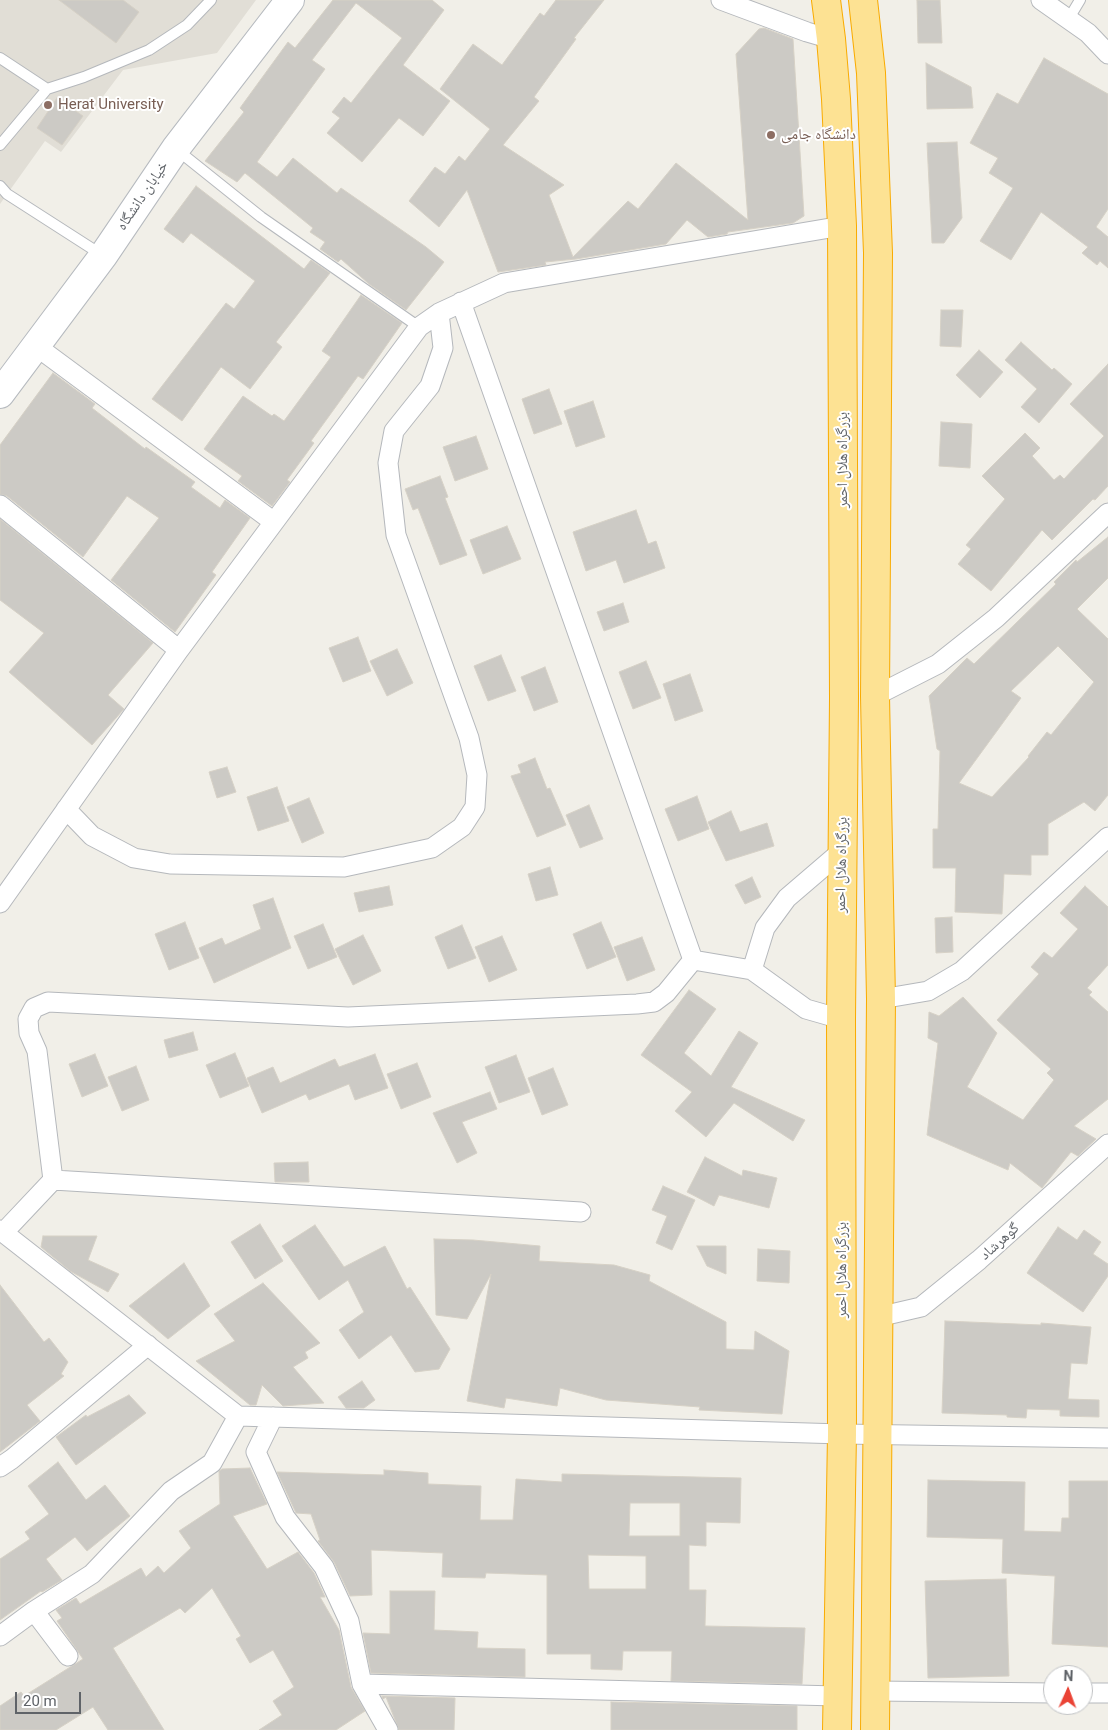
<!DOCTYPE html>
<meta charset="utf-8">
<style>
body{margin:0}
#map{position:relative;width:1108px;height:1730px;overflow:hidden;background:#f1efe8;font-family:Roboto,sans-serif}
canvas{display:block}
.north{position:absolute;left:1043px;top:1665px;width:50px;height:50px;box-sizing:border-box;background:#fff;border:1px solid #bfc1c3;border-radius:50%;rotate:2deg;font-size:14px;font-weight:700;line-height:20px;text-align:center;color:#5f6368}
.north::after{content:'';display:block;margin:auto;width:18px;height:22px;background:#ea4335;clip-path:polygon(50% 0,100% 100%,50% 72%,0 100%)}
.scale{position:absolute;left:15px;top:1692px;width:66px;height:22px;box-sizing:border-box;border:2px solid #5f6368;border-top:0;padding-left:6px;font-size:15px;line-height:18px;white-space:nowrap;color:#5f6368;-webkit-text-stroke:4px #fff;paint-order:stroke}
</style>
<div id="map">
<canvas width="1108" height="1730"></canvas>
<div class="north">N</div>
<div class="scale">20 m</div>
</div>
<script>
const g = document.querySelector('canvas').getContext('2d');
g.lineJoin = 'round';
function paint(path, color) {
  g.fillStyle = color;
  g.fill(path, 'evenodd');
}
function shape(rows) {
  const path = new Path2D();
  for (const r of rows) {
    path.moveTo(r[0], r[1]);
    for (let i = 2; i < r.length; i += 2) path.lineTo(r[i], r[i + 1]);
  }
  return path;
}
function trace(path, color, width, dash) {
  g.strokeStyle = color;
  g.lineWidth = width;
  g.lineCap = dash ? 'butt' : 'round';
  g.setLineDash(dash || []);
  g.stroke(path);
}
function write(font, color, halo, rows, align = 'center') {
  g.font = font + ' Roboto,"Noto Naskh Arabic",sans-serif';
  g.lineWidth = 4;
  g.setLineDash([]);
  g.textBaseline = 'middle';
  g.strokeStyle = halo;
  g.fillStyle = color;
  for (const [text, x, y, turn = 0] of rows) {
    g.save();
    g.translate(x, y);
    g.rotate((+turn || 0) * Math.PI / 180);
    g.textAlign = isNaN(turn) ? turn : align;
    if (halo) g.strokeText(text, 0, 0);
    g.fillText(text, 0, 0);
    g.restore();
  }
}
const education = shape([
 [0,0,256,0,217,53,123,70,61,152,45,141,0,204]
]);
const building = shape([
 [59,0,123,0,139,12,116,43,59,0],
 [333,0,432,0,444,10,403,65,450,101,423,136,399,118,362,162,327,133,340,118,332,112,344,97,351,103,402,38,356,3,312,60,325,69,257,162,277,177,293,158,337,193,341,188,426,247,444,262,406,310,369,284,341,259,338,262,320,249,325,242,310,232,313,228,245,173,237,182,205,161,244,112,240,108,288,42,295,48,333,0],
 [556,0,604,0,574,38,576,39,534,97,539,101,503,145,564,185,549,195,573,257,628,201,638,209,676,163,748,220,736,54,759,29,764,28,793,39,804,216,793,223,728,232,727,234,708,237,687,220,666,244,576,259,545,262,546,265,498,272,467,190,439,227,409,201,435,167,445,174,459,156,465,161,490,129,440,89,473,44,502,65,540,13,544,16,556,0],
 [917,0,940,0,942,43,918,43,917,0],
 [1044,58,1108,94,1108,209,1096,227,1108,237,1108,268,1100,261,1097,265,1082,253,1088,247,1041,212,1011,260,980,241,1013,188,989,173,998,158,970,143,997,93,1018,104,1044,58],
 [926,63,971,87,973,108,927,109,926,63],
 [57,98,83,116,62,145,37,128,57,98],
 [957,142,962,218,944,243,932,243,927,143,957,142],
 [196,186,304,269,311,260,330,273,276,342,282,347,250,389,221,367,182,421,152,399,226,303,234,309,255,281,191,233,183,243,164,229,196,186],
 [361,295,402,323,363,379,358,376,311,441,314,443,287,480,290,482,272,506,238,481,242,476,204,449,243,396,272,416,274,414,284,421,331,357,322,351,361,295],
 [941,310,963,310,961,347,940,346,941,310],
 [1021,342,1052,370,1054,368,1072,384,1039,423,1021,407,1037,389,1005,360,1021,342],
 [979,350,1003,372,980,398,956,375,979,350],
 [1108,364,1108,486,1095,500,1093,499,1052,540,1042,530,991,591,958,564,971,549,966,545,1005,499,982,476,1025,433,1040,448,1032,456,1054,480,1060,475,1064,479,1104,436,1070,404,1108,364],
 [53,373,95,404,92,408,145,449,146,447,195,482,191,487,220,508,225,500,250,518,212,572,216,575,175,632,111,580,159,518,127,496,83,557,7,496,0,494,0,445,53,373],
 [549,389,562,424,534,434,522,399,549,389],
 [593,401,605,437,576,447,564,411,593,401],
 [941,422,972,424,970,468,939,466,941,422],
 [476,436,488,469,455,481,443,447,476,436],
 [440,476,448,497,445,498,467,555,440,565,418,508,413,510,405,489,440,476],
 [636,510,648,544,656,541,665,568,624,583,616,560,586,571,573,532,636,510],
 [0,519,153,643,108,695,124,709,92,745,9,672,44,633,0,600,0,519],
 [507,526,521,559,483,574,470,540,507,526],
 [1108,537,1108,578,1077,609,1108,639,1108,795,1095,811,1084,802,1048,824,1048,855,1031,855,1031,875,1004,874,1002,914,955,912,956,868,933,868,933,829,938,829,940,751,937,749,929,696,967,658,974,664,1056,584,1054,582,1076,560,1077,562,1108,537],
 [1058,646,1094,682,1051,735,1047,732,1028,756,1029,757,992,797,959,783,1021,698,1011,691,1058,646],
 [623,603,629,622,604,631,597,612,623,603],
 [358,637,371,671,343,682,329,648,358,637],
 [397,649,413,683,387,696,370,661,397,649],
 [501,655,516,691,488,701,474,666,501,655],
 [646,661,661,698,633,709,619,672,646,661],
 [545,667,558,702,534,711,521,677,545,667],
 [690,674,703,711,675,721,663,684,690,674],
 [535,758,547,789,550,788,566,825,537,837,511,776,521,773,518,765,535,758],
 [227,767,236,792,217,798,209,772,227,767],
 [277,787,289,821,258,831,247,797,277,787],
 [697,796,709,829,678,841,665,809,697,796],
 [309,798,324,833,302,843,287,807,309,798],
 [589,805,603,839,580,848,566,815,589,805],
 [731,811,740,832,767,823,774,846,726,861,708,822,731,811],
 [550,867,558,895,536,901,528,874,550,867],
 [752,877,761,897,745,904,735,885,752,877],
 [389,886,393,905,359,912,354,893,389,886],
 [1085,886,1108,907,1108,965,1087,988,1092,992,1089,995,1108,1012,1108,1099,1074,1126,1096,1139,1078,1156,1071,1152,1042,1188,1010,1163,1008,1170,927,1135,938,1043,928,1038,929,1012,939,1016,963,997,997,1033,967,1087,1023,1120,1054,1080,1047,1073,1051,1069,997,1020,1039,974,1031,967,1044,952,1052,958,1078,929,1060,913,1085,886],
 [273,898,291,948,214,983,199,948,222,938,225,945,261,929,253,905,273,898],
 [952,917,953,952,936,953,935,918,952,917],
 [185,922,199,958,169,970,155,934,185,922],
 [601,922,616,957,587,969,573,934,601,922],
 [323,924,337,957,308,969,294,936,323,924],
 [462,925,476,958,448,969,435,937,462,925],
 [363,935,381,971,353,985,335,949,363,935],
 [502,936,517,970,489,982,475,947,502,936],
 [642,937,655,970,627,981,614,947,642,937],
 [689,990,716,1009,684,1053,711,1076,739,1031,758,1043,731,1087,805,1120,793,1141,734,1103,706,1137,675,1111,692,1092,641,1055,689,990],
 [193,1032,198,1050,169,1058,164,1040,193,1032],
 [235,1053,249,1086,220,1098,206,1065,235,1053],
 [95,1054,108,1086,82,1097,69,1064,95,1054],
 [375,1054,388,1088,355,1100,349,1084,309,1100,306,1094,262,1113,247,1078,273,1067,280,1083,335,1059,339,1067,375,1054],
 [516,1055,530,1092,499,1103,485,1067,516,1055],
 [417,1063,431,1097,401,1109,387,1074,417,1063],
 [136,1066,149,1100,122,1111,108,1077,136,1066],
 [553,1068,568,1105,542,1115,528,1078,553,1068],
 [490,1092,497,1109,462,1122,477,1153,457,1163,433,1113,490,1092],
 [705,1157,742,1176,743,1170,777,1178,769,1208,719,1195,714,1206,687,1192,705,1157],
 [308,1162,309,1182,275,1182,274,1163,308,1162],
 [663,1186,695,1200,672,1250,656,1243,667,1216,652,1210,663,1186],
 [260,1224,283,1261,255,1279,231,1242,260,1224],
 [315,1225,344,1267,385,1246,407,1289,410,1287,450,1349,439,1369,415,1372,391,1335,359,1359,339,1330,364,1312,348,1280,319,1300,282,1246,315,1225],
 [1058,1227,1077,1240,1084,1230,1101,1242,1093,1254,1108,1264,1108,1276,1083,1312,1027,1273,1058,1227],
 [43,1236,97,1236,88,1260,119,1274,108,1292,70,1271,41,1247,43,1236],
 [434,1239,473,1240,540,1246,539,1261,614,1265,650,1275,649,1281,726,1322,726,1349,754,1350,755,1331,789,1351,782,1414,699,1410,700,1407,606,1400,560,1388,557,1406,506,1398,504,1408,467,1401,491,1274,467,1319,436,1315,434,1239],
 [697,1246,726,1246,726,1274,707,1266,697,1246],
 [758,1249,790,1251,789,1283,757,1281,758,1249],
 [184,1263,210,1306,168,1339,129,1306,184,1263],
 [263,1283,320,1343,305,1352,308,1358,293,1367,324,1403,283,1406,262,1385,256,1405,250,1405,196,1361,235,1341,214,1314,263,1283],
 [0,1285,44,1342,49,1338,68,1362,61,1374,64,1376,27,1405,40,1421,0,1452,0,1285],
 [945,1321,1041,1325,1041,1323,1091,1327,1087,1364,1071,1363,1068,1399,1099,1400,1099,1417,1060,1416,1060,1410,1027,1409,1026,1418,1007,1417,1007,1415,942,1413,945,1321],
 [362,1381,375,1400,364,1408,346,1408,338,1397,362,1381],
 [129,1395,146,1413,76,1465,56,1437,86,1415,87,1417,129,1395],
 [58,1462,86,1500,105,1485,130,1516,87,1551,75,1537,46,1559,62,1580,42,1592,41,1591,0,1620,0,1559,30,1539,25,1532,49,1514,28,1486,58,1462],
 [250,1468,267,1504,233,1516,267,1569,298,1552,314,1573,325,1597,320,1597,339,1630,351,1687,365,1711,336,1730,259,1730,282,1715,273,1701,294,1687,273,1650,250,1663,236,1639,241,1636,212,1588,185,1613,180,1608,113,1648,164,1730,108,1730,93,1707,56,1730,0,1730,0,1706,21,1692,24,1696,83,1659,57,1621,62,1618,56,1610,76,1598,80,1604,141,1568,146,1577,158,1566,164,1573,191,1548,179,1531,220,1504,219,1471,222,1469,250,1468],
 [384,1470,428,1473,428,1484,481,1486,480,1520,513,1520,516,1479,562,1482,562,1474,741,1478,740,1523,706,1522,706,1546,689,1545,689,1590,706,1590,705,1626,805,1628,802,1684,671,1681,672,1651,623,1651,622,1670,591,1669,591,1654,547,1654,547,1575,486,1573,485,1578,442,1577,443,1553,371,1550,372,1595,350,1596,334,1562,318,1541,320,1540,311,1514,296,1513,277,1472,384,1475,384,1470],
 [630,1503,680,1503,680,1536,629,1536,630,1503],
 [588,1555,646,1556,646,1589,589,1589,588,1555],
 [928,1480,1025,1482,1024,1531,1061,1532,1062,1518,1069,1518,1069,1481,1108,1481,1108,1647,1052,1644,1055,1576,1002,1573,1003,1539,927,1537,928,1480],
 [1006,1579,1009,1676,928,1678,925,1581,1006,1579],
 [390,1591,435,1591,434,1630,478,1632,477,1648,525,1649,525,1677,371,1673,363,1633,390,1634,390,1591],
 [382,1696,455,1698,454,1730,399,1730,386,1697,383,1699,382,1696],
 [611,1702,797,1706,797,1730,611,1730,611,1702]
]);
const lane = shape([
 [1068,20,1080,0],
 [0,58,47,89],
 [0,145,47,89,84,77,149,50,187,25,211,0],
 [176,149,261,217,419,327],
 [0,186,7,194,102,255]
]);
const street = shape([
 [721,0,807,32,831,39],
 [1041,0,1088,33,1108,54],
 [461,302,693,960],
 [36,346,274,522],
 [0,505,179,650],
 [875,696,938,664,996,618,1108,513],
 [66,809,92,836,134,858,170,864,344,867,432,848,462,827,475,807,477,775,469,738,396,535,388,463,394,431,430,386,443,348,439,313],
 [0,903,179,650,419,327,439,313,504,283,842,226],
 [693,960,752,970,806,1009,841,1019],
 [752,970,765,928,787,898,843,850],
 [881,999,928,991,962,971,1108,837],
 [53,1180,37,1051,29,1033,28,1019,34,1008,48,1002,348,1017,637,1004,654,1002,666,993,693,960],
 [0,1230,238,1416,842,1434,1108,1438],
 [3,1233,53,1180,581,1212],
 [878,1317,921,1307,979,1260,1108,1144],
 [273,1417,256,1452,285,1517,324,1567,349,1621,362,1684,388,1730],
 [0,1467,12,1459,148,1345],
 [34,1611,68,1656],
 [0,1636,34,1611,92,1574,171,1491,212,1463,238,1416],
 [362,1684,837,1696],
 [875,1691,1053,1693],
 [1083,1693,1108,1693]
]);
const secondary = shape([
 [0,394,103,256,176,148,290,0]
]);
const highway = shape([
 [826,0,831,39,836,99,842,226,844,698,841,1019,842,1434,837,1730],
 [863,0,871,73,878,253,875,696,881,999,875,1730]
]);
const markers = [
 [48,105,5,"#8d6e63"],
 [771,135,5,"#8d6e63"]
];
const educationNames = [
 ["Herat University",58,105],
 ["دانشگاه جامی",781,135]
];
const streetNames = [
 ["خیابان دانشگاه",143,196,-56],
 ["بزرگراه هلال احمر",843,460,-90],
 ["بزرگراه هلال احمر",842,865,-89],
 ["گوهرشاد",1000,1242,-42],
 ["بزرگراه هلال احمر",842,1270,-90]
];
paint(education, '#e1ded6');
paint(building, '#cccac5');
trace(building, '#d6d1c6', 1);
trace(lane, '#b5b8bc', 12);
trace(street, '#b5b8bc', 21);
trace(secondary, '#b6babf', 30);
trace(highway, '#f9ab00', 30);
trace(lane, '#fff', 10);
trace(street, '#fff', 19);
trace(secondary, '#fff', 28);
trace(highway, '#fde293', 28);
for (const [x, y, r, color] of markers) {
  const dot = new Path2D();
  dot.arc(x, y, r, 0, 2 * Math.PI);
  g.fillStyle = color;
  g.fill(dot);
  trace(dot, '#fff', 2);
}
write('15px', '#785e54', '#fff', educationNames, 'left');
write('15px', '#5f6368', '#fff', streetNames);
</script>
